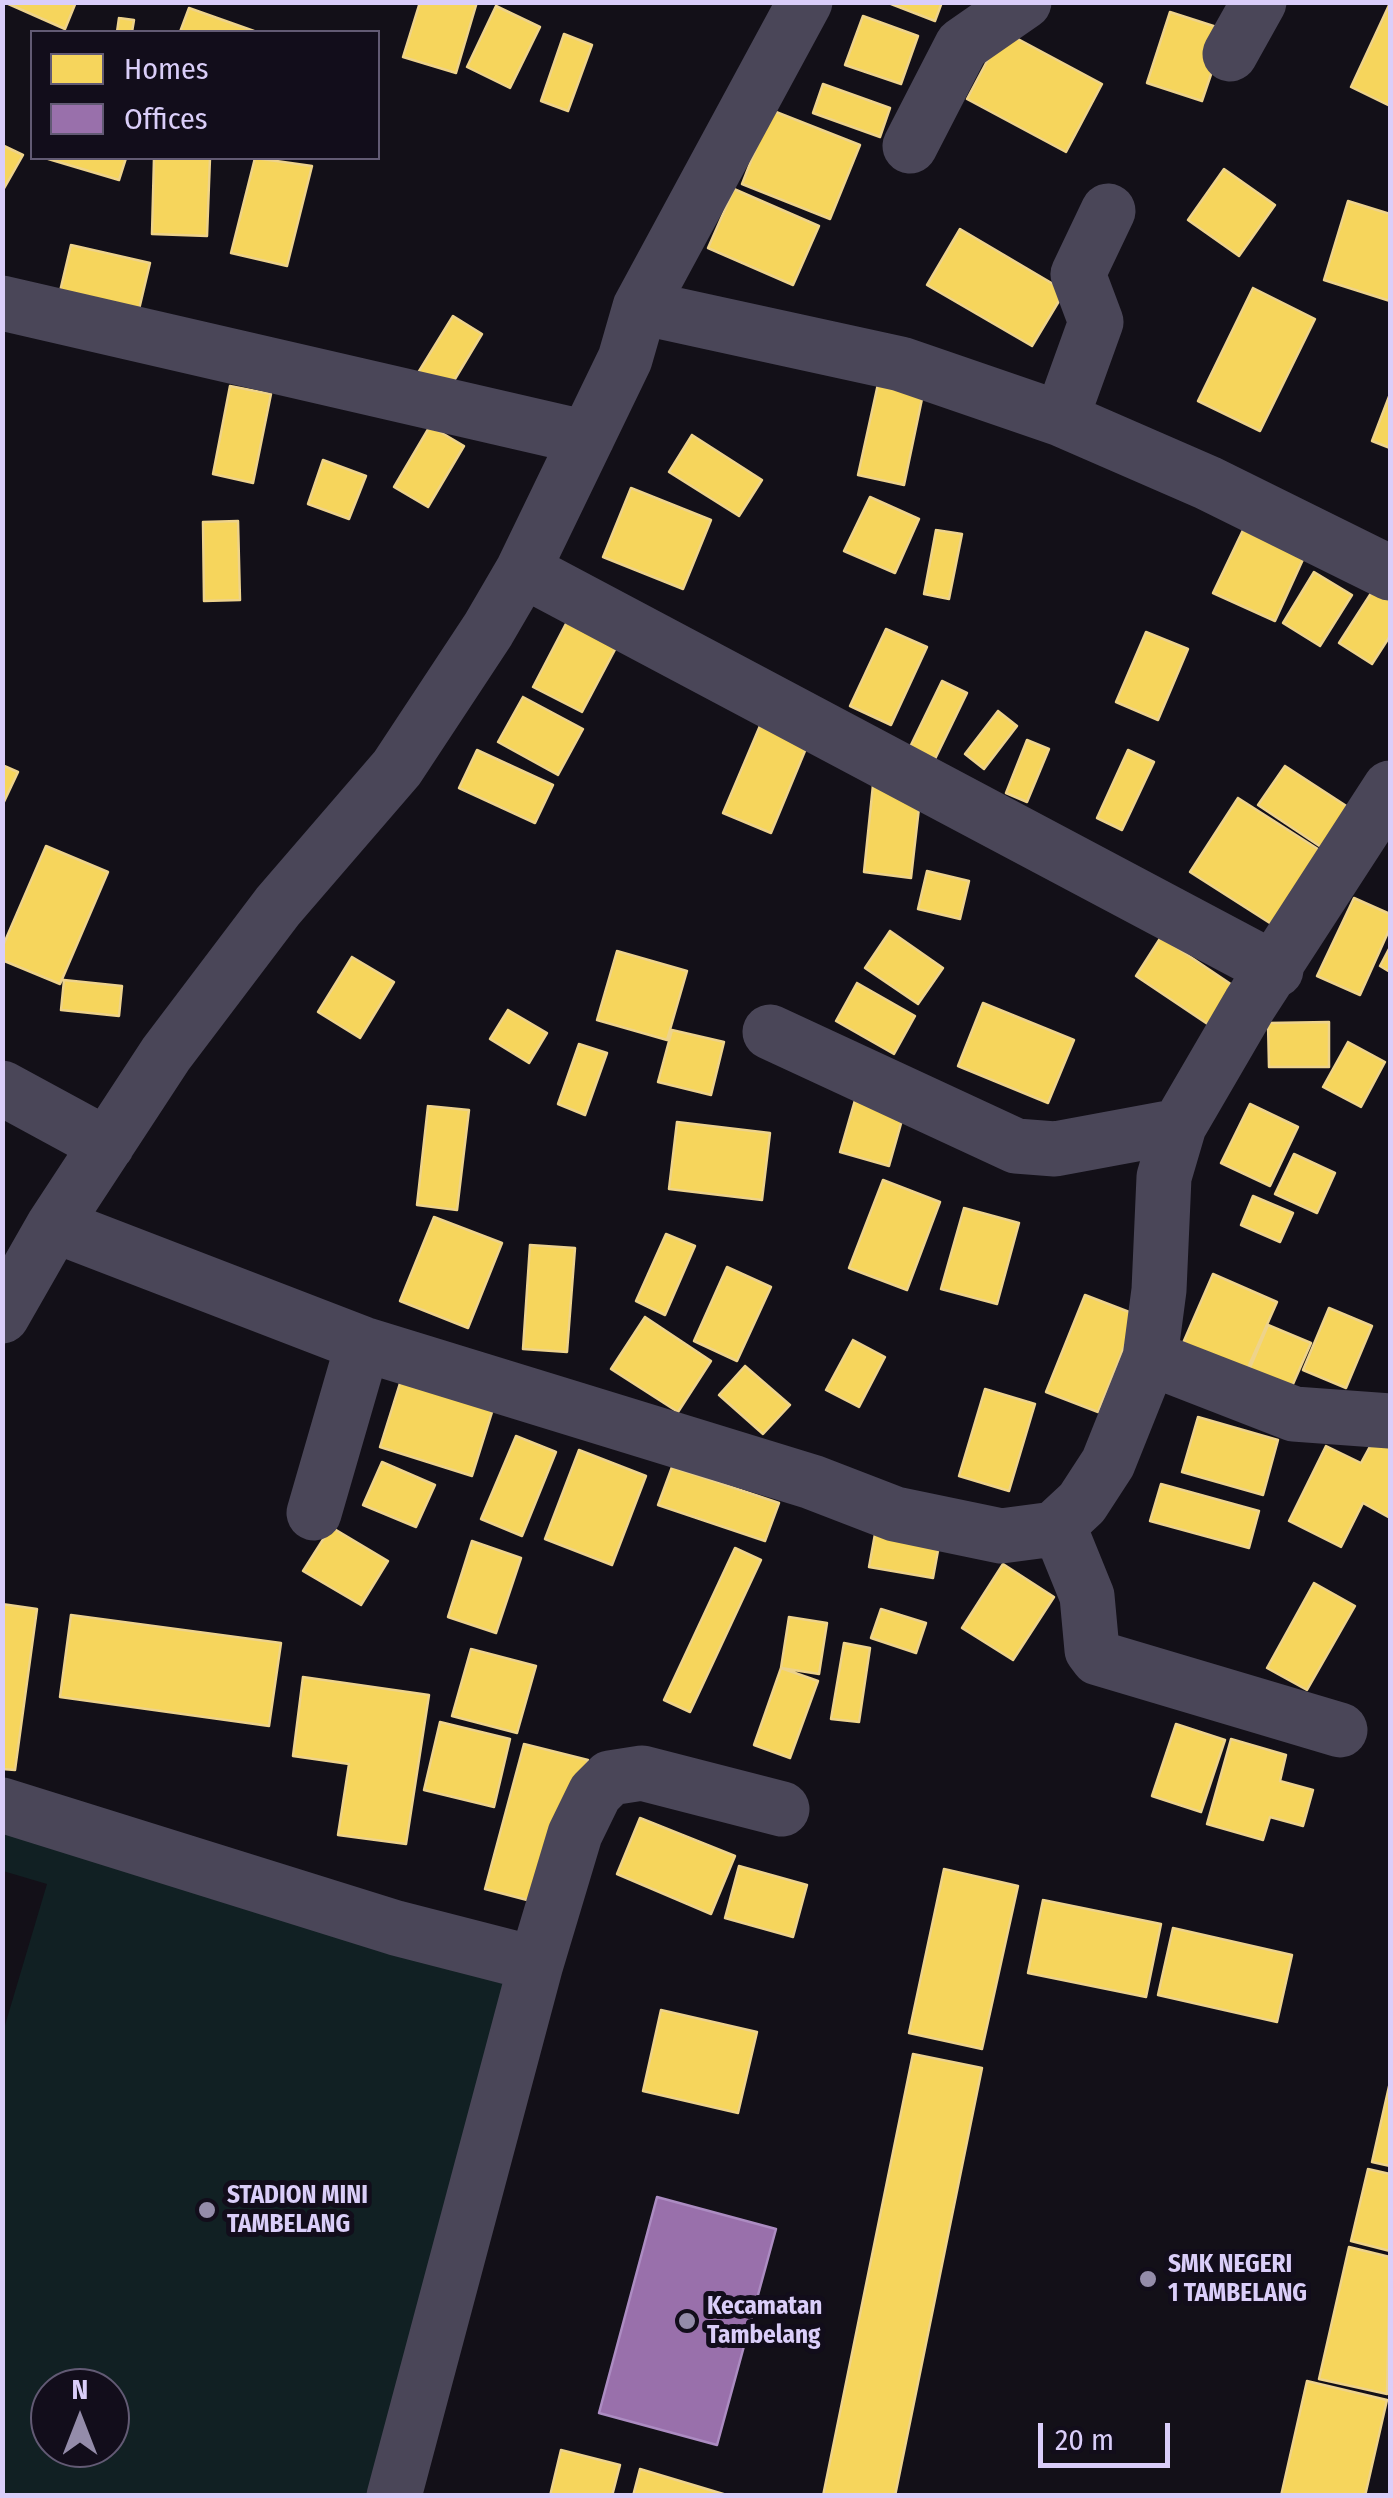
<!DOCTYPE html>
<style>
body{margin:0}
#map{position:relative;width:1393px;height:2498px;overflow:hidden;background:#131018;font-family:"Fira Sans Condensed",sans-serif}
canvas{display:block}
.frame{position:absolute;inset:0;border:5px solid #dacef9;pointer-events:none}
.legend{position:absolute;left:30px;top:30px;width:350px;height:130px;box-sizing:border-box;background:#120d1b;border:2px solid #625a74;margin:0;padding:12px 18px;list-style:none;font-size:30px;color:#dacef9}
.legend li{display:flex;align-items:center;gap:20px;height:50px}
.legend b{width:50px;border:2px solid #625a74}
.north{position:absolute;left:30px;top:2368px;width:100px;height:100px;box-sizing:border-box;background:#120d1b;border:2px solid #625a74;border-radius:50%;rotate:0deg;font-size:28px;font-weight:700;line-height:40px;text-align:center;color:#dacef9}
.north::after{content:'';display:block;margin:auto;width:35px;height:45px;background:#948caa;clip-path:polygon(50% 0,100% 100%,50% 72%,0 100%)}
.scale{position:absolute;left:1038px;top:2423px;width:132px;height:45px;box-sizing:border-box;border:5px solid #dacef9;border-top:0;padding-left:12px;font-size:30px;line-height:35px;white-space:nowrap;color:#dacef9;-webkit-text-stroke:8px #120d1b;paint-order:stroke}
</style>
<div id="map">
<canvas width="1393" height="2498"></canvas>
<div class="frame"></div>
<ul class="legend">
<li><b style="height:28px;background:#f6d55c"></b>Homes</li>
<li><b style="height:28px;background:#9970ab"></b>Offices</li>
</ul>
<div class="north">N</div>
<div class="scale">20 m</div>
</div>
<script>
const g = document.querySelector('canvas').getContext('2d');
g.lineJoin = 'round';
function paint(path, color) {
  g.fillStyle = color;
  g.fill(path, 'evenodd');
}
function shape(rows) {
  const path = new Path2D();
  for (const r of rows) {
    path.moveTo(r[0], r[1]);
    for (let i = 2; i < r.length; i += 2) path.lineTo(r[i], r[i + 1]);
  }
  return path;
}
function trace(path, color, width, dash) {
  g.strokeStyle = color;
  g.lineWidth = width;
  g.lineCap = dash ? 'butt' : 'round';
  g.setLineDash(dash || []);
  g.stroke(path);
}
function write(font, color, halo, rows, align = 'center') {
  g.font = font + ' "Fira Sans Condensed",sans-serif';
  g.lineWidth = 10;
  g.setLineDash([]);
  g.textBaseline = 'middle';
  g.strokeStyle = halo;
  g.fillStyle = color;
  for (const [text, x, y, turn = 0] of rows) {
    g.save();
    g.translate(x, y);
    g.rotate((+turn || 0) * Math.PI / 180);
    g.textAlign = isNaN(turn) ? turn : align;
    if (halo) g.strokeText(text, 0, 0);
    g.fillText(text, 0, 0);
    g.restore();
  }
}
const green = shape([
 [2,1832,522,1973,378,2495,3,2495,3,2032,47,1884,3,1871],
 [50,2388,110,2388,110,2448,50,2448]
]);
const homes = shape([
 [4,2,76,2,65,29,4,2],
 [420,2,477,2,456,73,403,57,420,2],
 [886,2,942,2,935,21,886,2],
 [1390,3,1390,106,1351,87,1390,3],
 [496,6,540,27,510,88,467,67,496,6],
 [189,8,254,31,254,32,180,32,189,8],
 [1170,12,1226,30,1202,101,1147,83,1170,12],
 [863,16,918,36,901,84,845,65,863,16],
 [119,18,134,20,132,32,117,32,119,18],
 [1003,31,1102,84,1066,152,967,99,1003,31],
 [564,34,592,45,568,111,541,101,564,34],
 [823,84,890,108,880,137,813,113,823,84],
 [771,110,860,145,830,219,742,184,771,110],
 [2,145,23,155,2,192,2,145],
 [45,158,126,158,119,180,45,158],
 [154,158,210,158,207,236,152,234,154,158],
 [255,158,312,166,287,266,231,253,255,158],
 [1224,169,1275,205,1239,256,1188,220,1224,169],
 [734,189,819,226,793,285,708,248,734,189],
 [1348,201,1390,214,1390,301,1324,280,1348,201],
 [960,229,1065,291,1032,346,927,285,960,229],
 [71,245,150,263,136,322,57,304,71,245],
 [1253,288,1315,319,1260,431,1198,401,1253,288],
 [453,316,482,334,443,399,413,381,453,316],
 [878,384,923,394,904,485,858,475,878,384],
 [230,386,271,394,253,483,213,474,230,386],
 [1390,394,1390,448,1372,441,1390,394],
 [430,426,464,446,428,507,394,487,430,426],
 [692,435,762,480,739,516,669,472,692,435],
 [323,460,366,476,349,519,308,504,323,460],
 [631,488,711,520,683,589,603,557,631,488],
 [870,497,919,519,895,573,844,551,870,497],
 [238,521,240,600,204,601,203,522,238,521],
 [1244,528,1305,555,1275,621,1213,593,1244,528],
 [936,530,962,534,949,599,924,594,936,530],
 [1314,572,1352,595,1320,646,1283,623,1314,572],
 [1377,584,1390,592,1390,636,1372,664,1339,643,1377,584],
 [570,616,619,642,582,712,533,687,570,616],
 [886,629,927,647,891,725,850,706,886,629],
 [1146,632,1188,649,1158,720,1116,702,1146,632],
 [942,681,967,693,935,759,910,747,942,681],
 [523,697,583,729,558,775,498,742,523,697],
 [998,711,1017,726,984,769,965,754,998,711],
 [765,714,812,734,771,833,723,813,765,714],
 [1027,740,1049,749,1027,802,1006,793,1027,740],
 [477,750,553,785,535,823,459,788,477,750],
 [1128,750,1154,762,1122,830,1097,818,1128,750],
 [2,765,18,772,2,806,2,765],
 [1285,766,1351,809,1324,849,1258,805,1285,766],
 [873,785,921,790,911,878,864,872,873,785],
 [1238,798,1321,851,1273,925,1190,872,1238,798],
 [46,846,108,872,60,984,2,960,2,948,46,846],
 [927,871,969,881,960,919,918,909,927,871],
 [1354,898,1390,914,1390,928,1360,995,1317,976,1354,898],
 [890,931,943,968,918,1004,865,968,890,931],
 [1161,937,1241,991,1215,1029,1136,976,1161,937],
 [1390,947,1390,972,1380,966,1390,947],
 [617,951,687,971,667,1040,597,1020,617,951],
 [352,957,394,982,360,1038,318,1012,352,957],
 [64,980,122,986,119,1016,61,1010,64,980],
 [857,983,915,1016,894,1054,836,1021,857,983],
 [983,1003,1074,1040,1048,1103,958,1066,983,1003],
 [508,1010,547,1033,529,1063,490,1039,508,1010],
 [1329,1022,1329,1067,1269,1067,1268,1023,1329,1022],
 [672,1030,724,1042,711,1095,658,1082,672,1030],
 [1348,1042,1385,1062,1361,1107,1323,1087,1348,1042],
 [579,1044,607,1053,585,1115,558,1104,579,1044],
 [855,1100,904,1113,889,1166,840,1152,855,1100],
 [1250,1104,1298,1127,1270,1186,1221,1163,1250,1104],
 [428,1106,469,1110,457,1210,417,1205,428,1106],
 [677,1122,770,1133,762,1200,669,1189,677,1122],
 [1294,1154,1335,1173,1317,1213,1275,1194,1294,1154],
 [883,1180,940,1202,907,1290,849,1268,883,1180],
 [1253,1196,1293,1213,1280,1242,1241,1225,1253,1196],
 [964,1208,1019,1223,997,1304,941,1289,964,1208],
 [434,1217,502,1243,468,1328,400,1301,434,1217],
 [666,1234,695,1246,665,1315,636,1301,666,1234],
 [530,1245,575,1248,567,1352,523,1349,530,1245],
 [727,1267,771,1287,737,1361,694,1341,727,1267],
 [1213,1274,1277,1302,1247,1370,1183,1343,1213,1274],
 [1085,1295,1137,1315,1098,1412,1046,1392,1085,1295],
 [1329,1308,1372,1326,1346,1388,1303,1370,1329,1308],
 [645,1317,711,1361,678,1412,611,1369,645,1317],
 [1268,1325,1311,1343,1286,1400,1244,1382,1268,1325],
 [853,1340,885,1357,859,1407,826,1390,853,1340],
 [745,1366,790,1405,763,1434,719,1395,745,1366],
 [401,1380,493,1409,472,1476,380,1447,401,1380],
 [985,1389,1035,1404,1009,1491,959,1476,985,1389],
 [1198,1417,1278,1440,1263,1495,1182,1472,1198,1417],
 [1380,1428,1390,1434,1390,1518,1363,1503,1341,1547,1289,1521,1326,1446,1361,1463,1380,1428],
 [516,1436,556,1452,522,1536,481,1519,516,1436],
 [579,1450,646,1476,612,1565,545,1539,579,1450],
 [382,1462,435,1485,416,1527,363,1505,382,1462],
 [672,1467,779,1503,765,1541,658,1505,672,1467],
 [1161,1484,1259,1511,1249,1548,1150,1521,1161,1484],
 [331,1527,388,1561,361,1605,303,1571,331,1527],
 [875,1534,939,1545,933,1578,869,1567,875,1534],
 [472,1541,521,1558,496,1633,448,1617,472,1541],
 [735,1548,761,1560,690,1712,664,1700,735,1548],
 [1003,1564,1054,1597,1013,1660,962,1628,1003,1564],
 [1314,1583,1355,1606,1307,1690,1267,1668,1314,1583],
 [2,1604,37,1609,15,1770,2,1769,2,1604],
 [881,1609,926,1623,916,1653,871,1638,881,1609],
 [71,1615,281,1643,269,1726,60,1697,71,1615],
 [789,1617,827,1623,819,1674,781,1668,789,1617],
 [844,1643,870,1648,859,1722,831,1719,844,1643],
 [471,1649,536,1666,517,1733,452,1716,471,1649],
 [781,1668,818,1681,790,1758,754,1745,781,1668],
 [303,1677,429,1695,406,1844,338,1835,349,1764,293,1756,303,1677],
 [440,1722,510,1739,494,1807,424,1790,440,1722],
 [1176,1724,1225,1740,1201,1812,1152,1796,1176,1724],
 [1231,1739,1286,1755,1280,1781,1313,1790,1303,1826,1270,1817,1263,1840,1207,1824,1231,1739],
 [524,1744,588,1760,550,1906,485,1889,524,1744],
 [640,1818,735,1856,711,1914,617,1874,640,1818],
 [739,1866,807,1885,793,1937,725,1918,739,1866],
 [944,1869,1018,1886,982,2049,909,2033,944,1869],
 [1043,1900,1161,1924,1146,1997,1028,1973,1043,1900],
 [1173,1928,1292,1955,1277,2022,1158,1995,1173,1928],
 [661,2010,757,2032,738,2113,643,2091,661,2010],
 [913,2054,982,2068,895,2496,823,2496,913,2054],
 [1390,2082,1390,2166,1372,2162,1390,2082],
 [1368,2169,1390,2174,1390,2251,1351,2241,1368,2169],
 [1349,2247,1390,2257,1387,2394,1319,2379,1349,2247],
 [1307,2381,1387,2400,1365,2496,1281,2496,1307,2381],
 [561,2450,620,2465,612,2496,550,2496,561,2450],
 [640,2469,730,2496,633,2496,640,2469]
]);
const offices = shape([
 [657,2197,776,2229,717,2445,599,2413,657,2197]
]);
const minor = shape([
 [1230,54,1259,2],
 [910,146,962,45,1024,2],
 [2,303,587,438],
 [640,307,901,364,1061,419,1208,483,1390,573],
 [1061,419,1096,322,1078,274,1108,211],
 [523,570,1276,970],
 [770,1032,1016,1146,1055,1149,1179,1126],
 [2,1088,107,1145],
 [54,1225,363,1344,812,1482,895,1514,1001,1536,1054,1529,1082,1503,1108,1463,1150,1358,1159,1290,1164,1177,1179,1126,1250,1004,1390,788],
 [2,1316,54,1225,166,1054,278,906,397,768,488,630,523,570,625,359,640,307,805,2],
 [1150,1358,1294,1414,1390,1421],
 [314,1513,363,1344],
 [1059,1527,1087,1596,1092,1650,1098,1658,1340,1730],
 [2,1805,396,1928,536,1964,394,2496],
 [536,1964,575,1834,595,1793,610,1778,642,1773,782,1809]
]);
const markers = [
 [207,2210,10,"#948caa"],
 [1148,2279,10,"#948caa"],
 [687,2321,10,"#948caa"]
];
const poiNames = [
 ["STADION MINI",227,2196],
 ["TAMBELANG",227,2225],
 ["SMK NEGERI",1168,2265],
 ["1 TAMBELANG",1168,2294],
 ["Kecamatan",707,2307],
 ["Tambelang",707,2336]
];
paint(green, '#112023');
paint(homes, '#f6d55c');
trace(homes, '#eed38b', 2.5);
paint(offices, '#9970ab');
trace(offices, '#ac8cc2', 2.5);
trace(minor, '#4a4658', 55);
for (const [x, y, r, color] of markers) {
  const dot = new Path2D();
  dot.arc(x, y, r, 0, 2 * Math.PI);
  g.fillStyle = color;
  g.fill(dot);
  trace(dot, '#120d1b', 4);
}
write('bold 25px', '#dacef9', '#120d1b', poiNames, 'left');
</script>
